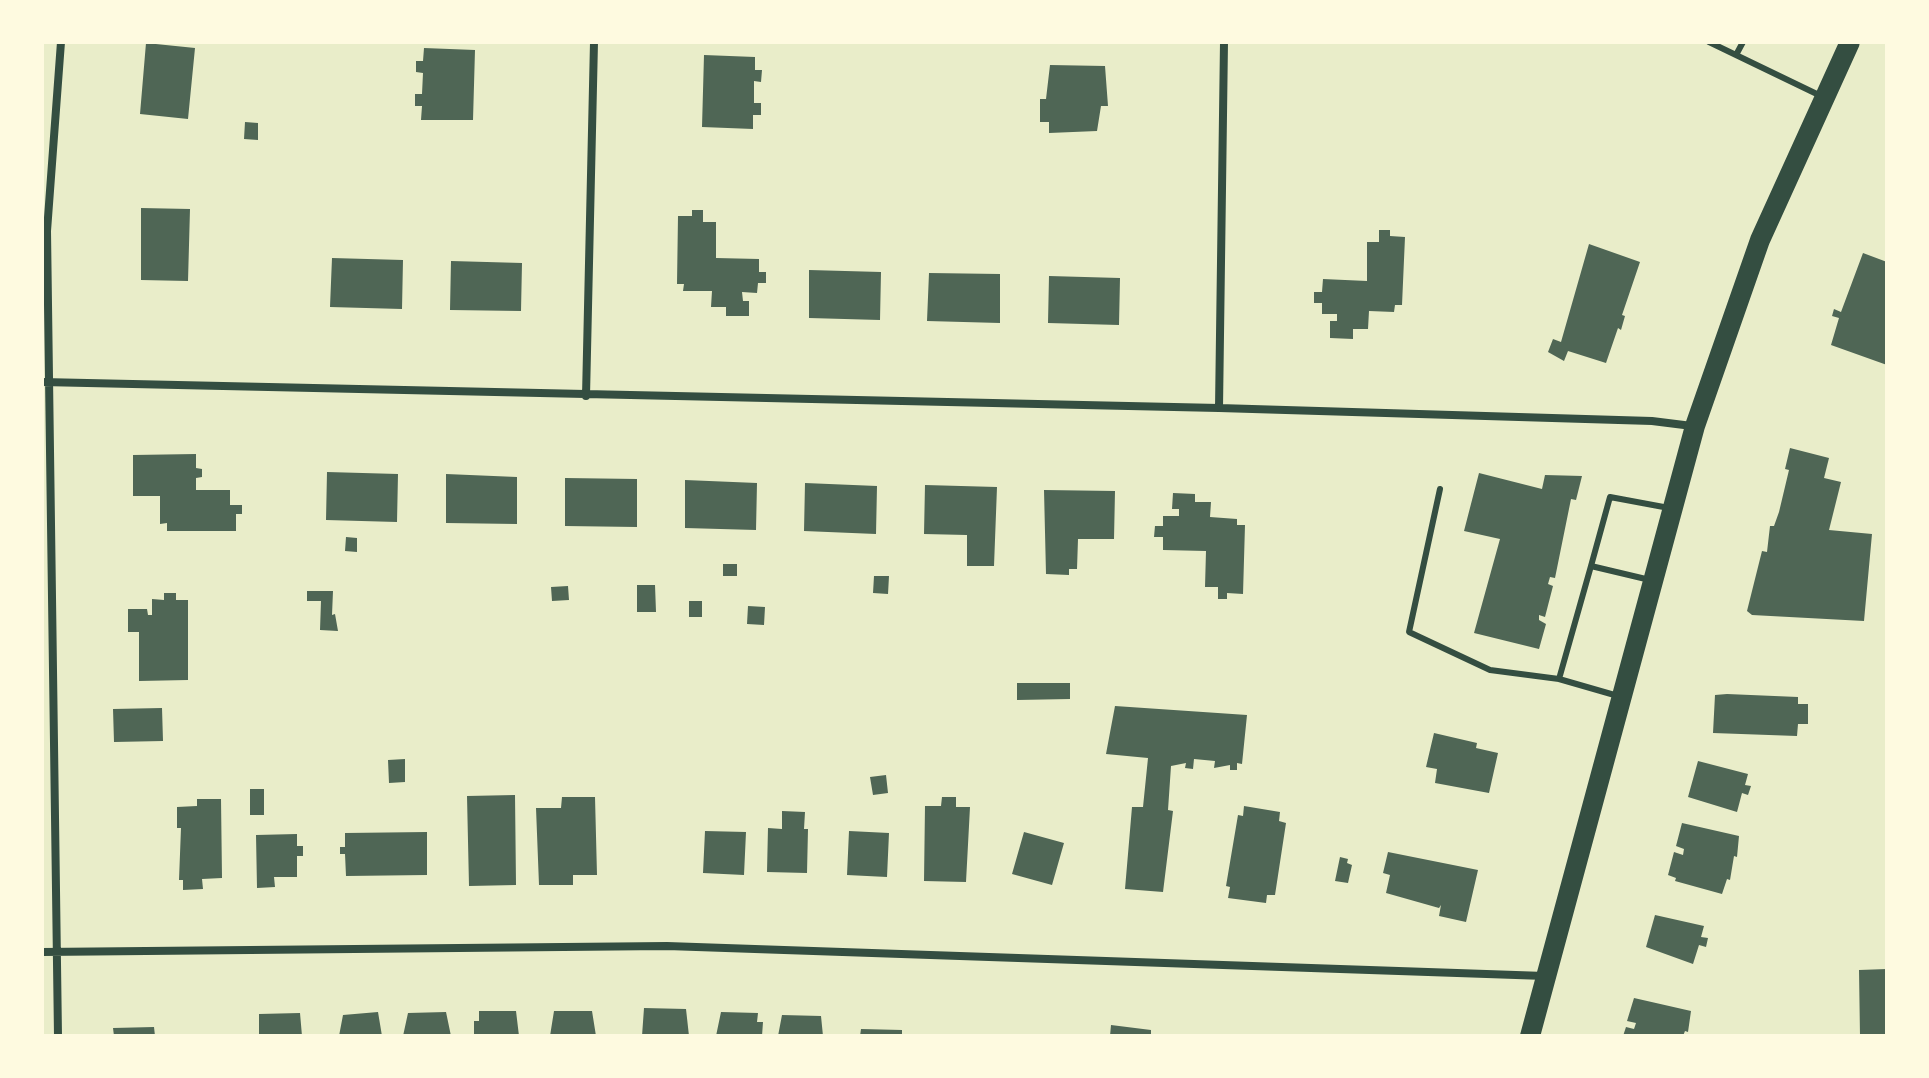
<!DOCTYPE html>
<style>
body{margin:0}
#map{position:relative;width:1929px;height:1078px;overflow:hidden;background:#e9edc9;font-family:Mulish,sans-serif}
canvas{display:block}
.frame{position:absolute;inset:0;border:44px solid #fefae0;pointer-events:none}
</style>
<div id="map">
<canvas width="1929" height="1078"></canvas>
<div class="frame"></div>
</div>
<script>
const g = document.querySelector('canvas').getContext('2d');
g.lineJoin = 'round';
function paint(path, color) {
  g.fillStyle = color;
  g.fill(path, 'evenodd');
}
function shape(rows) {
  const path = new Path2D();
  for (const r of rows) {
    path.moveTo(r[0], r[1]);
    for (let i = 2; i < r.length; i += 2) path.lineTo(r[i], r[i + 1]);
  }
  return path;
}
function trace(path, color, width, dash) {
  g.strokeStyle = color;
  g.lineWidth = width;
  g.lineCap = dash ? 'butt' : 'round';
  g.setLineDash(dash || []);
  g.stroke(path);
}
const building = shape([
 [146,43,195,48,188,119,140,114],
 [424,48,475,50,473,120,421,120,422,106,415,106,415,94,422,94,423,73,416,72,416,61,423,61],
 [704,55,755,57,755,70,762,70,761,82,754,81,754,103,761,103,761,115,753,115,753,129,702,127],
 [1050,65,1105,66,1108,106,1101,106,1097,131,1049,133,1049,122,1040,122,1040,99,1046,99],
 [245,122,258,123,258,140,244,139],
 [141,208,190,209,188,281,141,280],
 [692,210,703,210,703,222,716,222,716,258,759,259,759,272,766,272,766,283,758,283,757,293,742,292,743,301,749,301,749,316,726,316,726,307,711,307,712,291,683,291,684,284,677,284,678,216,692,216],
 [1379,230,1390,230,1390,236,1405,237,1402,305,1395,305,1394,312,1369,311,1368,329,1353,329,1353,339,1330,338,1330,321,1337,321,1337,314,1322,314,1322,303,1314,303,1314,292,1322,292,1323,279,1367,281,1367,242,1379,242],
 [1589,244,1640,262,1622,315,1625,316,1621,330,1618,328,1606,363,1568,351,1564,361,1548,352,1553,339,1561,342],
 [1863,253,1887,262,1887,365,1831,345,1839,318,1832,316,1834,309,1841,312],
 [332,258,403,260,402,309,330,307],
 [451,261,522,263,521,311,450,310],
 [809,270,881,272,880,320,809,318],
 [929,273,1000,274,1000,323,927,321],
 [1049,276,1120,278,1119,325,1048,323],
 [1790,448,1829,458,1824,478,1841,482,1829,530,1872,534,1864,621,1752,615,1747,611,1762,551,1767,552,1770,526,1774,526,1779,512,1789,470,1785,469],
 [196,454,196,468,202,469,202,477,196,478,196,490,230,490,230,505,242,505,242,514,236,514,236,531,167,531,167,523,160,524,160,496,133,496,133,455],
 [327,472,398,474,397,522,326,520],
 [1479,473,1542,489,1545,475,1582,476,1576,500,1571,499,1555,578,1550,577,1548,584,1553,586,1545,617,1539,615,1539,620,1546,624,1539,649,1474,633,1500,539,1464,531],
 [446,474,517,477,517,524,446,523],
 [565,478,637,479,637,527,565,526],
 [685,480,757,483,756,530,685,528],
 [805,483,877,486,876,534,804,531],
 [925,485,997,487,994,566,967,566,967,535,924,534],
 [1044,490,1115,491,1114,539,1078,539,1077,569,1069,569,1069,575,1046,574],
 [1173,493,1195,494,1195,502,1211,502,1210,517,1237,519,1237,525,1245,525,1243,594,1227,593,1227,599,1218,599,1218,587,1205,587,1206,551,1163,550,1163,537,1154,537,1155,526,1163,526,1163,516,1179,516,1179,509,1172,509],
 [346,537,357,538,357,552,345,551],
 [723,564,737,564,737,576,723,576],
 [874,576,889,576,888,594,873,593],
 [637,585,655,585,656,612,637,612],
 [568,586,569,600,552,601,551,587],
 [307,591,333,591,332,615,335,614,338,631,320,630,321,601,307,601],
 [164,593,176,593,176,600,188,600,188,680,139,681,139,632,128,632,128,609,147,609,148,615,152,615,152,599,164,600],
 [689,601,702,601,702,617,689,617],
 [748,606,765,607,764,625,747,624],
 [1017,683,1070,683,1070,699,1017,700],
 [1727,694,1798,697,1798,704,1808,704,1808,724,1798,724,1797,736,1713,733,1715,695],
 [1115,706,1247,715,1242,764,1237,763,1237,770,1230,770,1230,765,1214,768,1215,761,1194,759,1193,769,1185,768,1186,763,1171,766,1168,810,1173,811,1163,892,1125,889,1132,807,1143,807,1148,758,1106,754],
 [162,708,163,741,114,742,113,709],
 [1434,733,1477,743,1476,748,1498,753,1489,793,1435,783,1437,769,1426,767],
 [405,759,405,782,389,783,388,760],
 [1698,761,1748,774,1745,785,1751,786,1748,795,1742,793,1737,812,1688,797],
 [886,775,888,793,873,795,870,777],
 [250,789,264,789,264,815,250,815],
 [515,795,516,885,469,886,467,796],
 [562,797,595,797,597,875,573,875,573,885,539,885,536,808,561,808],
 [942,797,956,797,956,807,970,807,966,882,924,881,925,806,941,806],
 [197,799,221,799,222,878,202,879,203,889,183,890,183,880,179,880,181,828,177,828,177,807,197,806],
 [1244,806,1280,812,1279,821,1286,823,1275,895,1267,895,1266,903,1228,898,1230,887,1226,886,1238,815,1243,816],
 [782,811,805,812,804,829,808,829,807,873,767,872,768,828,782,829],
 [1682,823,1739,836,1737,857,1734,856,1730,880,1727,879,1722,894,1675,881,1676,878,1668,875,1674,852,1683,855,1684,849,1676,846],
 [705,831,746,832,744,875,703,873],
 [849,831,889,833,887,877,847,875],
 [427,832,427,875,346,876,345,854,340,854,340,847,345,847,345,833],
 [1024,832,1064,843,1052,885,1012,874],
 [297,834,297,846,303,846,303,856,297,856,297,877,274,877,275,887,257,888,256,835],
 [1388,852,1478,870,1466,922,1439,916,1441,905,1439,908,1386,893,1390,875,1383,873],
 [1340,857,1348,859,1347,863,1352,865,1348,883,1335,881],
 [1655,915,1704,926,1701,937,1708,938,1706,947,1699,945,1693,964,1646,947],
 [1887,969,1887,1036,1860,1036,1859,970],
 [1634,998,1691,1011,1688,1032,1685,1031,1683,1036,1623,1036,1626,1027,1634,1029,1636,1023,1627,1021],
 [644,1008,686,1009,689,1036,642,1036],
 [479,1011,516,1011,519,1036,474,1036,474,1021,479,1021],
 [554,1011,592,1011,596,1036,550,1036],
 [378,1012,382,1036,339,1036,343,1015],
 [446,1012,451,1036,403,1036,408,1013],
 [721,1012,758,1013,757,1022,763,1022,762,1036,716,1036],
 [300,1013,302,1036,259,1036,259,1014],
 [782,1015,821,1016,823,1036,778,1036],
 [1111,1025,1151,1030,1151,1036,1110,1036],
 [154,1027,155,1036,114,1036,113,1028],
 [861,1029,902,1030,902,1036,860,1036]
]);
const service = shape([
 [1709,42,1821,96],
 [1736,55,1743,42],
 [1440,489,1409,632,1490,670,1559,679,1618,696],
 [1591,566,1610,497,1669,508],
 [1559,679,1591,566,1650,580]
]);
const minor = shape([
 [42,382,1219,408,1652,421,1692,426],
 [586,396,594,42],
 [1219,408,1224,42],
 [42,952,667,946,1545,976],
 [58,1036,47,231,61,42]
]);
const primary = shape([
 [1530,1036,1695,426,1760,240,1850,42]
]);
paint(building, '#4f6655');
trace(service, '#344e41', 6);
trace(minor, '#344e41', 8);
trace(primary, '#344e41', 20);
</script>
